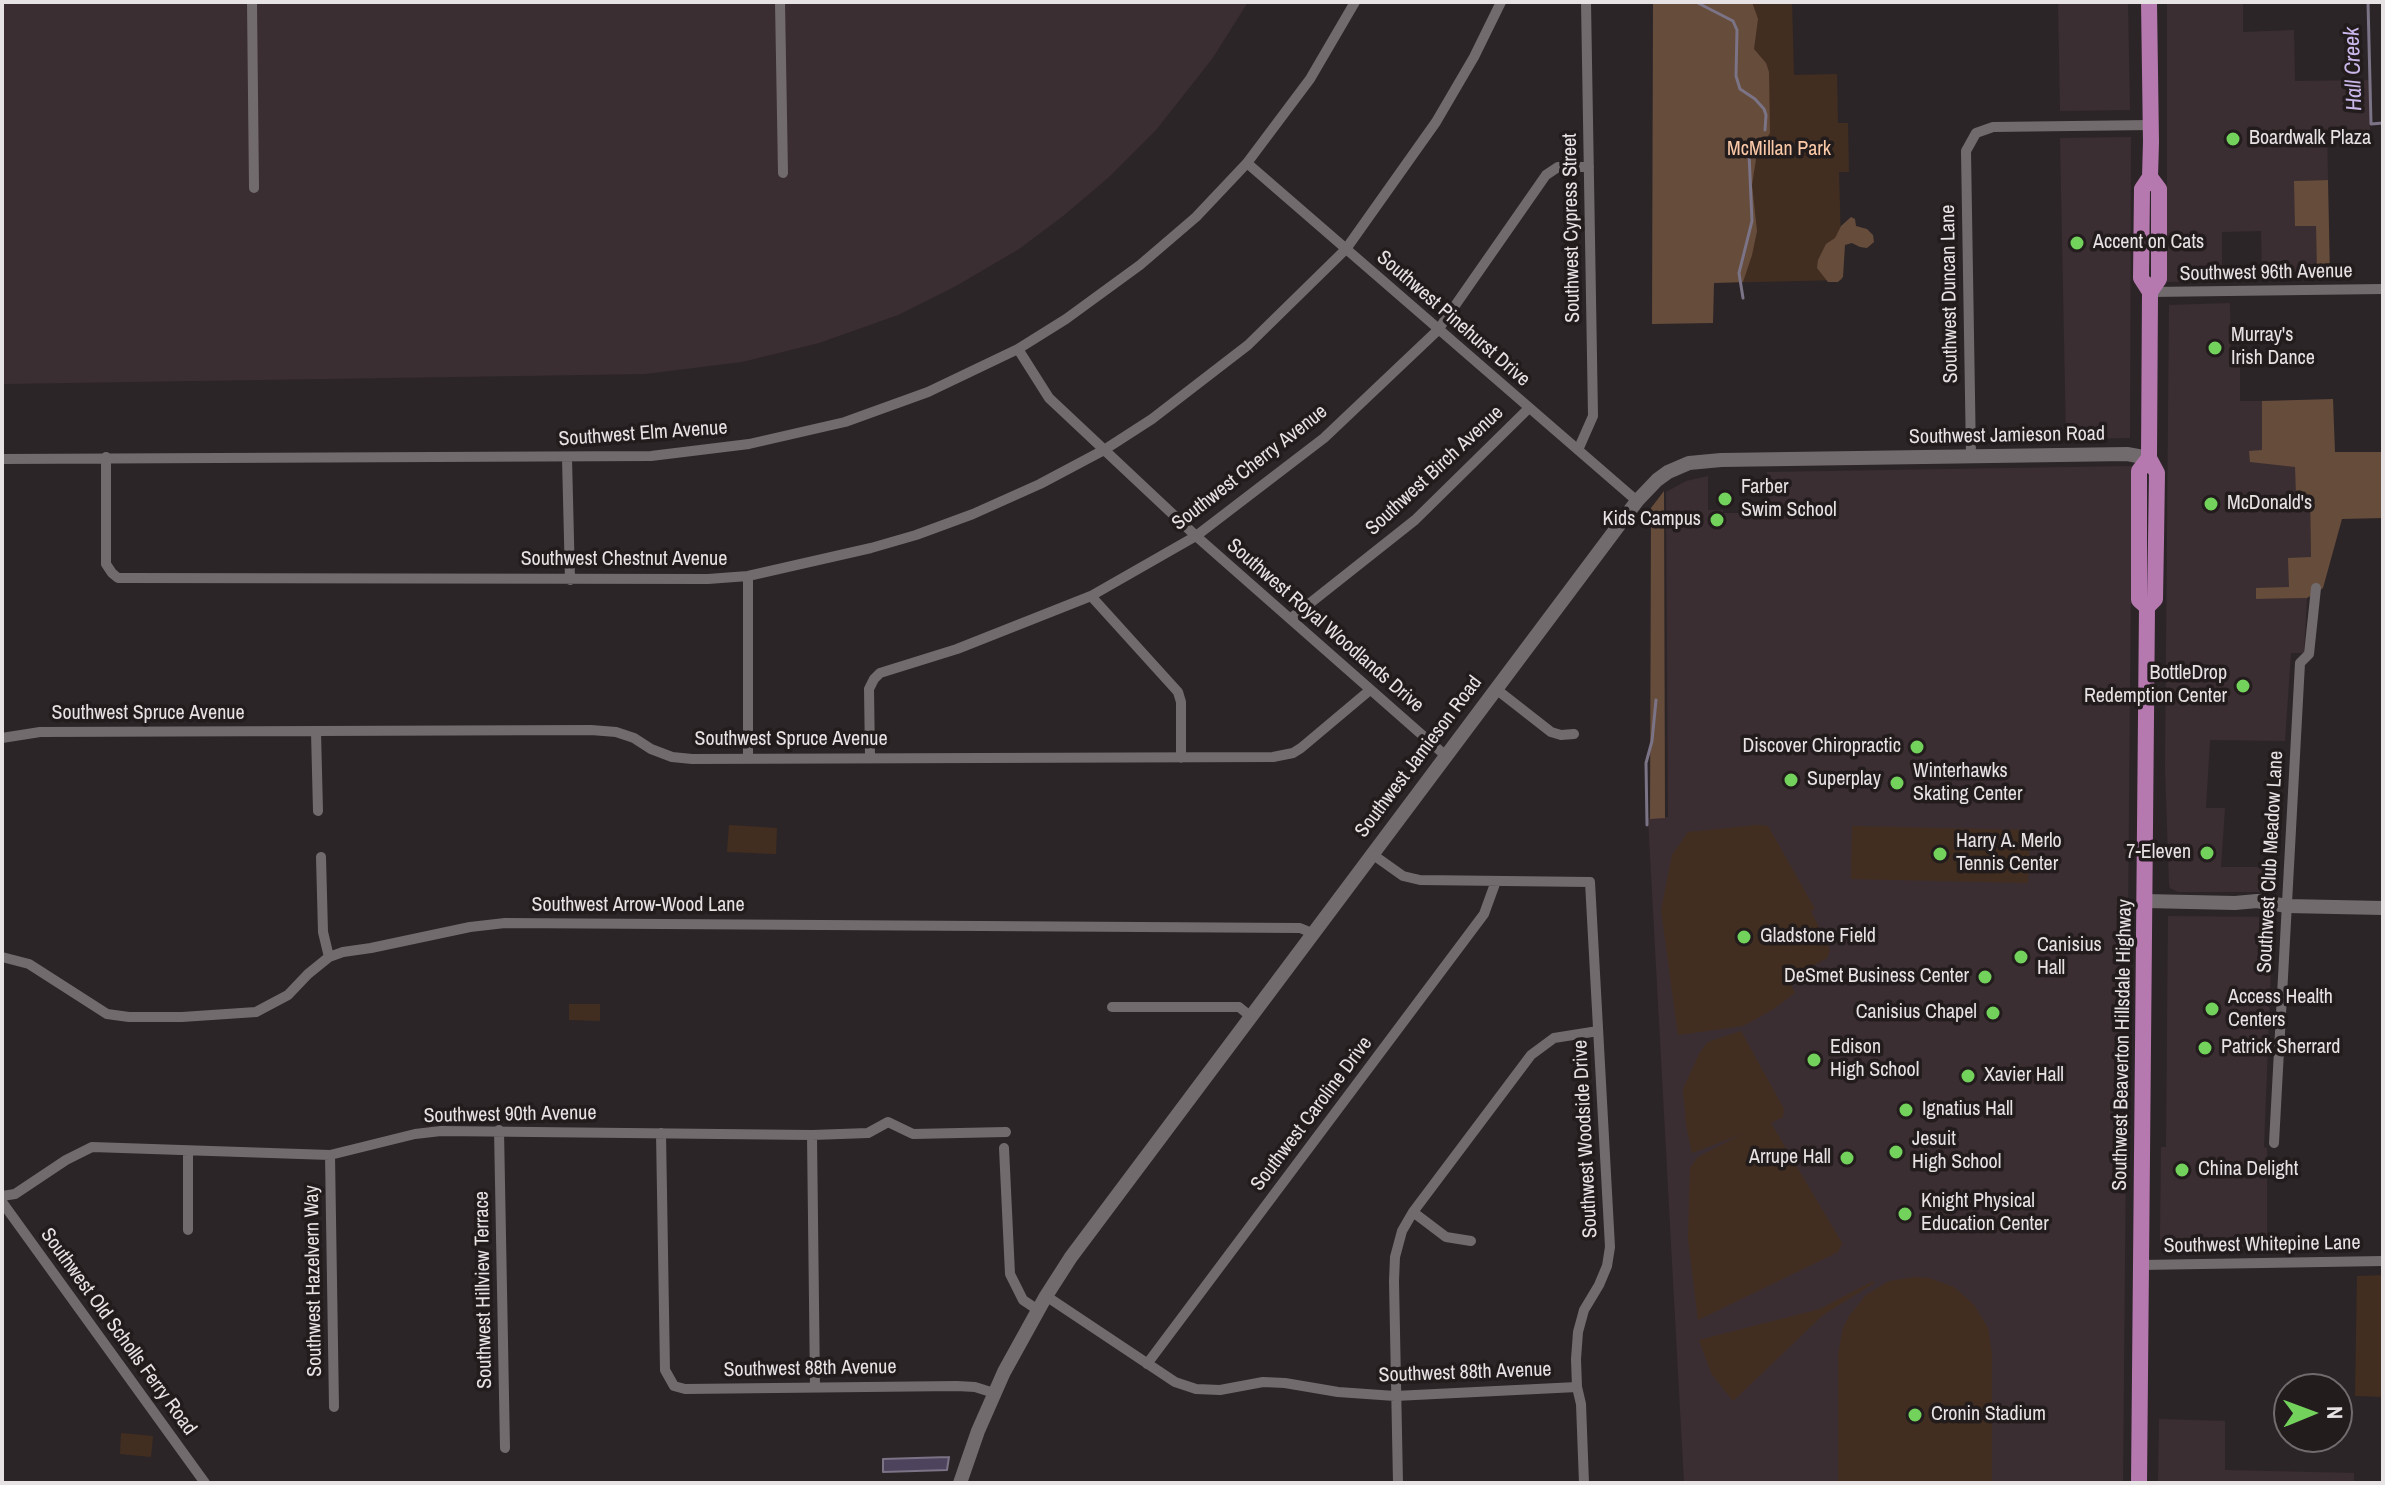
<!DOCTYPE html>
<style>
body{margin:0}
#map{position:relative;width:2385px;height:1485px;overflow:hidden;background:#2c2527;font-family:"Archivo Narrow",sans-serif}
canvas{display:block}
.frame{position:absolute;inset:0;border:4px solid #e7e2e4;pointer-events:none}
.north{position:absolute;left:2273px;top:1373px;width:80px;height:80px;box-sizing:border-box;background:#221c1d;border:2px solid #716b6d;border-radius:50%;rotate:89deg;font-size:22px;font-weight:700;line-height:32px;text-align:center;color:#e7e2e4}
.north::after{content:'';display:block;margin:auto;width:28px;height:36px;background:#73d25c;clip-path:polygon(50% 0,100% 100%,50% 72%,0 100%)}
</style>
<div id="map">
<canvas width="2385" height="1485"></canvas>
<div class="frame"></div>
<div class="north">N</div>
</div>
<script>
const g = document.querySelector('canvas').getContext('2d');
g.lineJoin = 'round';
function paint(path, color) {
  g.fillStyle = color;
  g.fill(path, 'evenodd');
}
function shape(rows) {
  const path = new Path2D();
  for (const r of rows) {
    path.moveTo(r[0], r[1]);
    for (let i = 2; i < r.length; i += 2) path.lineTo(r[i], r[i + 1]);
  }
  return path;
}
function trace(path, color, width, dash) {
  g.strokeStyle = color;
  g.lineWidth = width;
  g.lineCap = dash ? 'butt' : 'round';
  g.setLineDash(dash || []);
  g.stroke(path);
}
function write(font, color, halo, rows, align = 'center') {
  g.font = font + ' "Archivo Narrow",sans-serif';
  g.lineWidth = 7;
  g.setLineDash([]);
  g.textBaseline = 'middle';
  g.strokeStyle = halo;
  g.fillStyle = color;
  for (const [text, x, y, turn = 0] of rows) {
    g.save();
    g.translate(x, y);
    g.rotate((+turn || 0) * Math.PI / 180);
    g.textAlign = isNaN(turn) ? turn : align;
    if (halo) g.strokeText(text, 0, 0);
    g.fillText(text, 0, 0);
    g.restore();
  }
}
const built = shape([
 [2,2,1248,2,1212,59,1156,130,1108,178,1063,216,1019,249,956,286,898,315,819,343,742,362,645,374,2,384],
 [2058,2,2128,2,2130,110,2060,111],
 [2167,2,2243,2,2243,32,2294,30,2295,81,2369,80,2370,130,2327,131,2328,180,2294,181,2316,226,2317,277,2262,278,2261,231,2222,232,2222,281,2167,282],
 [2131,137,2130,438,2066,439,2060,138],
 [2230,303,2231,366,2240,367,2240,401,2262,401,2262,451,2295,467,2310,494,2311,557,2289,588,2256,589,2257,599,2307,598,2304,653,2291,653,2285,741,2210,740,2206,808,2225,808,2221,867,2273,867,2273,892,2178,892,2170,888,2169,884,2165,767,2169,305],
 [2132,466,2123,1483,1684,1483,1648,818,1668,817,1666,492,1686,481,1708,476,1708,510,1723,510,1723,513,1767,513,1767,472],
 [2168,916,2273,917,2264,1147,2267,1148,2267,1246,2172,1251,2160,1241,2161,1147,2166,1147],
 [2159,1419,2225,1421,2225,1470,2354,1473,2354,1483,2158,1483]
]);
const green = shape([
 [1653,2,1792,2,1794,75,1837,74,1838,123,1848,123,1849,172,1839,172,1842,280,1714,283],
 [729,825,777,828,776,854,727,852],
 [1758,825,1768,826,1815,909,1811,911,1830,950,1827,958,1788,979,1795,993,1772,1010,1743,1026,1678,1035,1661,910,1672,855,1688,832],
 [1852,826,2030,830,2028,883,1851,879],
 [569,1004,600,1004,600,1021,569,1020],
 [1741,1031,1784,1109,1783,1117,1771,1123,1842,1243,1838,1252,1698,1320,1688,1239,1690,1168,1698,1157,1742,1134,1692,1153,1686,1124,1683,1089,1700,1052,1708,1042],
 [2383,1275,2383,1397,2355,1396,2357,1276],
 [1915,1277,1929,1278,1954,1287,1974,1305,1988,1328,1992,1354,1992,1483,1838,1483,1838,1354,1843,1328,1849,1316,1866,1295,1889,1281],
 [1873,1281,1874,1283,1823,1315,1733,1401,1711,1373,1699,1340,1820,1309],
 [121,1433,153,1436,151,1457,120,1454]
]);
const forest = shape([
 [1653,2,1752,2,1758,19,1754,49,1766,63,1769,72,1770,133,1757,153,1752,185,1757,231,1752,255,1743,282,1714,283,1713,323,1652,324],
 [2328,180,2330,277,2317,277,2316,226,2295,226,2294,181],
 [1851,217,1855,219,1856,226,1867,229,1873,235,1874,242,1867,248,1860,247,1852,243,1845,245,1843,277,1838,282,1828,282,1817,268,1818,260,1826,244,1835,238,1841,226],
 [2333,399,2335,452,2383,452,2383,518,2342,519,2323,588,2307,598,2256,599,2256,588,2289,587,2288,558,2311,557,2310,495,2296,494,2295,467,2250,462,2249,451,2262,450,2262,401],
 [1664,491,1665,818,1650,819,1651,508]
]);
const water = shape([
 [949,1457,947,1470,883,1472,883,1459,949,1457]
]);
const stream = shape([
 [1696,2,1733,21,1737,30,1736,76,1740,89,1755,99,1764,109,1766,115,1765,130],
 [2368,2,2371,124,2383,123],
 [1743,298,1739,273,1752,221,1749,153,1761,143],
 [1647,825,1646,763,1652,741,1656,700]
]);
const street = shape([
 [252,2,254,188],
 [780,2,783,173],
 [1247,163,1637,501],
 [2150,292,2383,289],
 [1018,349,1049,398,1196,536,1446,756],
 [1578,450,1593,416,1586,2],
 [106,457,106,564,112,573,118,578,125,578,708,579,748,576,871,548,916,535,973,514,1040,484,1104,450,1152,419,1248,345,1346,249,1436,122,1474,57,1501,2],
 [1971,457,1966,151,1976,133,1993,127,2151,125],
 [567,458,570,580],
 [2,459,651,456,749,444,845,422,928,392,1018,349,1066,319,1140,265,1196,217,1247,163,1310,79,1355,2],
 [748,576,748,757],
 [1091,596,1178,692,1181,702,1181,758],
 [1290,619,1415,520,1528,409],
 [1496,689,1551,732,1561,735,1574,734],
 [316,732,318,811],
 [2,738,40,732,591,730,616,732,634,738,651,749,672,757,692,759,1273,757,1293,753,1301,748,1370,690],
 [870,757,869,689,874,679,880,673,957,649,1091,596,1196,536,1324,438,1438,330,1546,175,1558,167,1589,167],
 [1372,854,1403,876,1420,880,1590,882,1610,1247,1607,1266,1599,1285,1584,1310,1578,1332,1576,1359,1577,1387,1581,1404,1584,1483],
 [321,857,323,932,329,957],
 [2,957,29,964,107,1014,129,1017,182,1017,256,1012,288,995,308,974,329,957,343,952,371,948,470,927,505,923,1300,928,1312,933],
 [1112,1007,1239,1007,1250,1016],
 [499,1130,505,1448],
 [661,1133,665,1370,674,1386,685,1389,957,1386,975,1387,994,1393],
 [812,1135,815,1386],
 [2274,1143,2300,663,2309,654,2316,588],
 [1004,1148,1010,1274,1023,1300,1038,1310],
 [188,1151,188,1230],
 [330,1155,334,1407],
 [2,1196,15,1194,66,1160,92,1147,330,1155,415,1134,441,1131,812,1135,868,1133,888,1122,913,1134,1006,1132],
 [2,1202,205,1483],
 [1413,1212,1446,1237,1471,1241],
 [2141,1265,2383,1261],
 [1046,1296,1175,1382,1196,1389,1220,1390,1263,1382,1285,1383,1338,1392,1395,1396,1577,1387],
 [1147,1364,1484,914,1496,881],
 [1398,1483,1394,1281,1395,1257,1402,1231,1413,1212,1531,1055,1554,1038,1598,1031]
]);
const secondary = shape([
 [2145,901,2235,903,2257,901,2287,906,2383,908],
 [960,1483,978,1431,1004,1372,1046,1296,1071,1257,1637,501,1657,480,1668,472,1689,463,1721,460,2127,454,2149,458]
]);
const primary = shape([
 [2149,2,2151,142,2150,177,2142,189,2141,278,2150,292],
 [2147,607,2139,600,2139,471,2149,458],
 [2139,1483,2147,607,2155,599,2156,541,2157,473,2149,458,2150,292,2159,279,2159,189,2150,177]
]);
const markers = [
 [2233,139,8,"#73d25c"],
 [2077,243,8,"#73d25c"],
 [2215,348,8,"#73d25c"],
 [1725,499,8,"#73d25c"],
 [2211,504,8,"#73d25c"],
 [1717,520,8,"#73d25c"],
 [2243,686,8,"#73d25c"],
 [1917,747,8,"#73d25c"],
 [1791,780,8,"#73d25c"],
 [1897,783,8,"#73d25c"],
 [2207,853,8,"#73d25c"],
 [1940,854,8,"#73d25c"],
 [1744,937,8,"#73d25c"],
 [2021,957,8,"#73d25c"],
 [1985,977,8,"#73d25c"],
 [2212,1009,8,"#73d25c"],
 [1993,1013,8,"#73d25c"],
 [2205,1048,8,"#73d25c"],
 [1814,1060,8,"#73d25c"],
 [1968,1076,8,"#73d25c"],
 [1906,1110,8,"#73d25c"],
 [1896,1152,8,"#73d25c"],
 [1847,1158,8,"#73d25c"],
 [2182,1170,8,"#73d25c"],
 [1905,1214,8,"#73d25c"],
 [1915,1415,8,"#73d25c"]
];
const poiNames = [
 ["Boardwalk Plaza",2249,139],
 ["Accent on Cats",2093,243],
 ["Murray's",2231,336],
 ["Irish Dance",2231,359],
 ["Farber",1741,488],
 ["Swim School",1741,511],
 ["McDonald's",2227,504],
 ["Kids Campus",1701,520,"right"],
 ["BottleDrop",2227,674,"right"],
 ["Redemption Center",2227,697,"right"],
 ["Discover Chiropractic",1901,747,"right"],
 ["Winterhawks",1913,772],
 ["Skating Center",1913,795],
 ["Superplay",1807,780],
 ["Harry A. Merlo",1956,842],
 ["Tennis Center",1956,865],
 ["7-Eleven",2191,853,"right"],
 ["Gladstone Field",1760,937],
 ["Canisius",2037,946],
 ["Hall",2037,969],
 ["DeSmet Business Center",1969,977,"right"],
 ["Access Health",2228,998],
 ["Centers",2228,1021],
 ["Canisius Chapel",1977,1013,"right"],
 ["Edison",1830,1048],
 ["High School",1830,1071],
 ["Patrick Sherrard",2221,1048],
 ["Xavier Hall",1984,1076],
 ["Ignatius Hall",1922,1110],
 ["Jesuit",1912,1140],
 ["High School",1912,1163],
 ["Arrupe Hall",1831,1158,"right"],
 ["China Delight",2198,1170],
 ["Knight Physical",1921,1202],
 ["Education Center",1921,1225],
 ["Cronin Stadium",1931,1415]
];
const parkNames = [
 ["McMillan Park",1779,150]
];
const streetNames = [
 ["Southwest Cypress Street",1572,228,-91],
 ["Southwest 96th Avenue",2266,273,-1],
 ["Southwest Duncan Lane",1950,294,-91],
 ["Southwest Pinehurst Drive",1453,319,41],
 ["Southwest Elm Avenue",643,434,-4],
 ["Southwest Jamieson Road",2007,436,-1],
 ["Southwest Cherry Avenue",1250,468,-38],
 ["Southwest Birch Avenue",1435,471,-43],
 ["Southwest Chestnut Avenue",624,560],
 ["Southwest Royal Woodlands Drive",1325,626,41],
 ["Southwest Spruce Avenue",148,714],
 ["Southwest Spruce Avenue",791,740],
 ["Southwest Jamieson Road",1419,757,-53],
 ["Southwest Club Meadow Lane",2271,862,-87],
 ["Southwest Arrow-Wood Lane",638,906],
 ["Southwest Beaverton Hillsdale Highway",2123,1045,-89],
 ["Southwest Caroline Drive",1312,1114,-53],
 ["Southwest 90th Avenue",510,1115,-1],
 ["Southwest Woodside Drive",1586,1139,-93],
 ["Southwest Whitepine Lane",2262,1245,-1],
 ["Southwest Hazelvern Way",314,1281,-91],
 ["Southwest Hillview Terrace",484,1290,-91],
 ["Southwest Old Scholls Ferry Road",118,1332,54],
 ["Southwest 88th Avenue",810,1369,-1],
 ["Southwest 88th Avenue",1465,1373,-2]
];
const waterNames = [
 ["Hall Creek",2354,69,-92]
];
paint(built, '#3b2e32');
paint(green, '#422e20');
paint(forest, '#664c3b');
paint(water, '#4d435d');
trace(water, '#7b7386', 2);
trace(stream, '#7b7386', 3);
trace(street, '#726b6d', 10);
trace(secondary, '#726b6d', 14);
trace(primary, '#b679af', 16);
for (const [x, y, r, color] of markers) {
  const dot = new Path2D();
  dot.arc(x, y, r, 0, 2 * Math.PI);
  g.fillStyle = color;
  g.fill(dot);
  trace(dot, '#221c1d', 3);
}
write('20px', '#e7e2e4', '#221c1d', poiNames, 'left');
write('20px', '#fdcaa8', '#221c1d', parkNames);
write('20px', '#e7e2e4', '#221c1d', streetNames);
write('italic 22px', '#cbb8eb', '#221c1d', waterNames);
</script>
